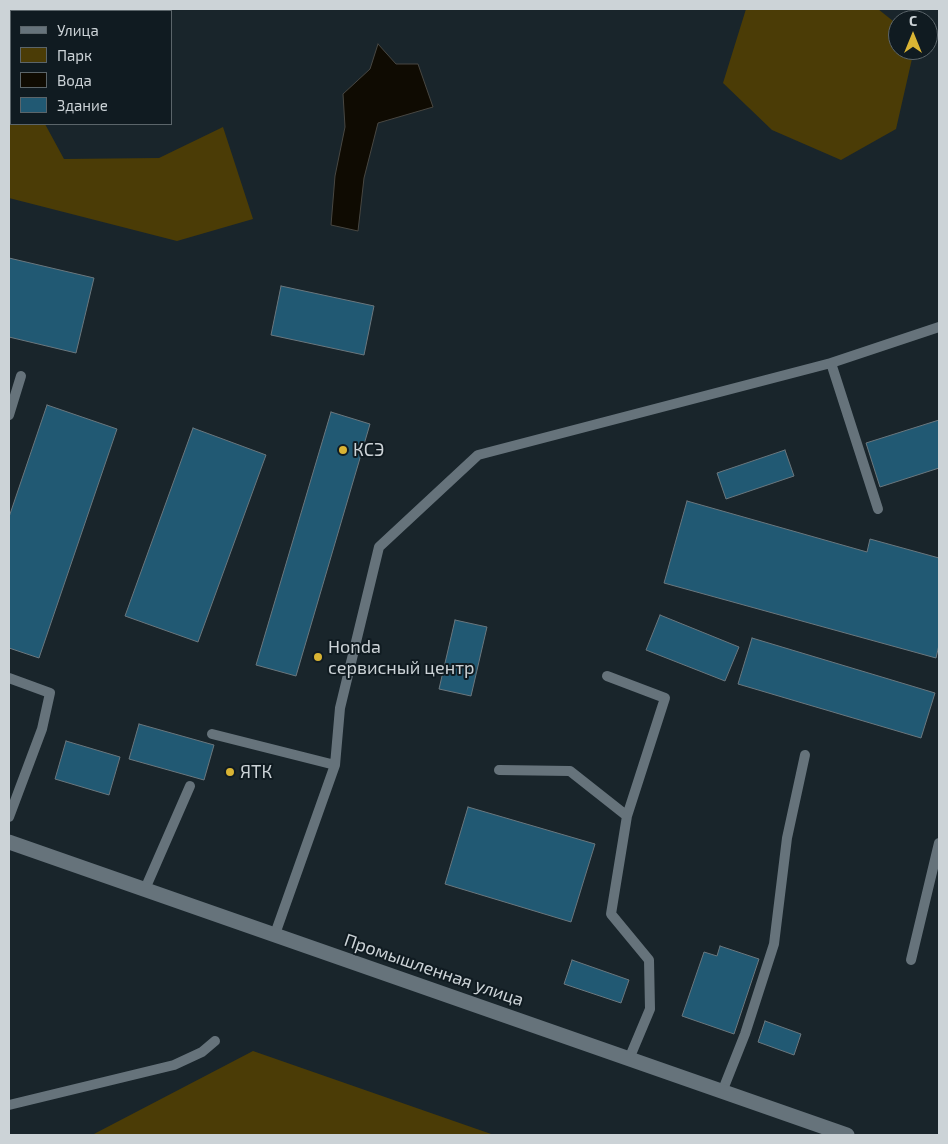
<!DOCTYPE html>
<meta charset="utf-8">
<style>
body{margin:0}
#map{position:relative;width:948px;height:1144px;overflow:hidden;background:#19252b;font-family:"Exo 2",sans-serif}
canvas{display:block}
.frame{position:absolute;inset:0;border:10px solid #ccd3d7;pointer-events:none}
.legend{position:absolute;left:10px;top:10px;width:162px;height:115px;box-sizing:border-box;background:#101b21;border:1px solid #5b656a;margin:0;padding:6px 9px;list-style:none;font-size:15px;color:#ccd3d7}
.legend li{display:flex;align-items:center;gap:10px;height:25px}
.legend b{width:25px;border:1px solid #5b656a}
.north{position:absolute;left:888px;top:10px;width:50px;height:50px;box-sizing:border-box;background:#101b21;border:1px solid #5b656a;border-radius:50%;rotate:0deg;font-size:14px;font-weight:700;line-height:20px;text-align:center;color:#ccd3d7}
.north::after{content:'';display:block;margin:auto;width:18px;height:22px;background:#d9b434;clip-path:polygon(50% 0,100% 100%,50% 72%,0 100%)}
</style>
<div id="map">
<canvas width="948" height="1144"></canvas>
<div class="frame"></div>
<ul class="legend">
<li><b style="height:6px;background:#66737b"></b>Улица</li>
<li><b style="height:14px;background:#4b3c06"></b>Парк</li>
<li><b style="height:14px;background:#0f0b02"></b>Вода</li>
<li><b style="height:14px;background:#215973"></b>Здание</li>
</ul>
<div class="north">С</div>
</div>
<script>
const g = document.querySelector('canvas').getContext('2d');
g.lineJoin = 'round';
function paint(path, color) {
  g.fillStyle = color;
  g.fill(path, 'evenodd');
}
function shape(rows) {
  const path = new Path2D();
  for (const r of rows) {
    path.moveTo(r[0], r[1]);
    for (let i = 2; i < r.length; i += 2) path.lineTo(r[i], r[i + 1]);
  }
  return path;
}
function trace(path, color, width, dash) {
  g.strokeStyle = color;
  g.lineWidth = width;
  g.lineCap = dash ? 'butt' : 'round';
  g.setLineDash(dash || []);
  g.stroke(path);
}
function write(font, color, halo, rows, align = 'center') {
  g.font = font + ' "Exo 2",sans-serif';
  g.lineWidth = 4;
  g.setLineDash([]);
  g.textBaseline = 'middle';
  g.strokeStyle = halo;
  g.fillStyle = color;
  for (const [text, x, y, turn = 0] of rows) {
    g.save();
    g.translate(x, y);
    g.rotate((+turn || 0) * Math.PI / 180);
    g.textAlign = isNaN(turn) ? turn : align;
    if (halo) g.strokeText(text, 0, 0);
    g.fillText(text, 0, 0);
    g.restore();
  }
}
const green = shape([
 [9,9,116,9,111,11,11,11,11,124,45,124,64,159,159,158,223,127,253,219,177,241,9,198],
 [746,9,878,9,898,25,898,50,914,50,896,129,841,160,772,130,723,83],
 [253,1051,494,1135,92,1135]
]);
const water = shape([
 [378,44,396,64,418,64,433,107,378,123,364,178,358,231,331,225,335,176,345,127,343,94,370,69,378,44]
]);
const building = shape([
 [9,258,94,278,76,353,9,337,9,258],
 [281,286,374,306,364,355,271,335,281,286],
 [47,405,117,429,39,658,9,648,9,517,47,405],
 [331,412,370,424,296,676,256,665,331,412],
 [939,420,939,468,880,487,866,443,939,420],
 [193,428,266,455,198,642,125,616,193,428],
 [785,450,794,476,726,499,717,473,785,450],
 [687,501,867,552,870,539,939,558,939,645,936,658,664,583,687,501],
 [660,615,739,647,725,681,646,650,660,615],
 [455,620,487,627,471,696,439,689,455,620],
 [752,638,935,693,921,738,738,684,752,638],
 [139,724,214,745,204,780,129,759,139,724],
 [66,741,120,757,109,795,55,779,66,741],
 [468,807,595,844,571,922,445,884,468,807],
 [720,946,759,959,734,1034,682,1016,704,952,717,956,720,946],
 [572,960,629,980,621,1003,564,984,572,960],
 [765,1021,801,1034,794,1055,758,1042,765,1021]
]);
const service = shape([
 [831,363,939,327],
 [9,415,21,376],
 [607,676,665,698,627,816,611,914,649,960,650,1009,629,1059],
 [9,678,50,693,42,729,9,817],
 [212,734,335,765,275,934],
 [335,765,340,708,379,547,478,455,831,363,878,509],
 [499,770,570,771,627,816],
 [145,889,190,786],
 [911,960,939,843],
 [722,1092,745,1034,774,944,787,838,805,755],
 [9,1105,174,1065,202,1052,215,1041]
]);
const tertiary = shape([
 [9,842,847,1135]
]);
const markers = [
 [343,450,5,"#d9b434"],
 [318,657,5,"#d9b434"],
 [230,772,5,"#d9b434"]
];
const poiNames = [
 ["КСЭ",353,450],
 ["Honda",328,647],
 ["сервисный центр",328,668],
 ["ЯТК",240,772]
];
const streetNames = [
 ["Промышленная улица",434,970,19]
];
paint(green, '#4b3c06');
paint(water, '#0f0b02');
trace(water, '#484742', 1);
paint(building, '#215973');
trace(building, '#6a777e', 1);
trace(service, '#66737b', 10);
trace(tertiary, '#66737b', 15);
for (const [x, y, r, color] of markers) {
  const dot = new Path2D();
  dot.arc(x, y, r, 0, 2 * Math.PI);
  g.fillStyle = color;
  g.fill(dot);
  trace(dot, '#101b21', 2);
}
write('18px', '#ccd3d7', '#101b21', poiNames, 'left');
write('18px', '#ccd3d7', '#101b21', streetNames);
</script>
